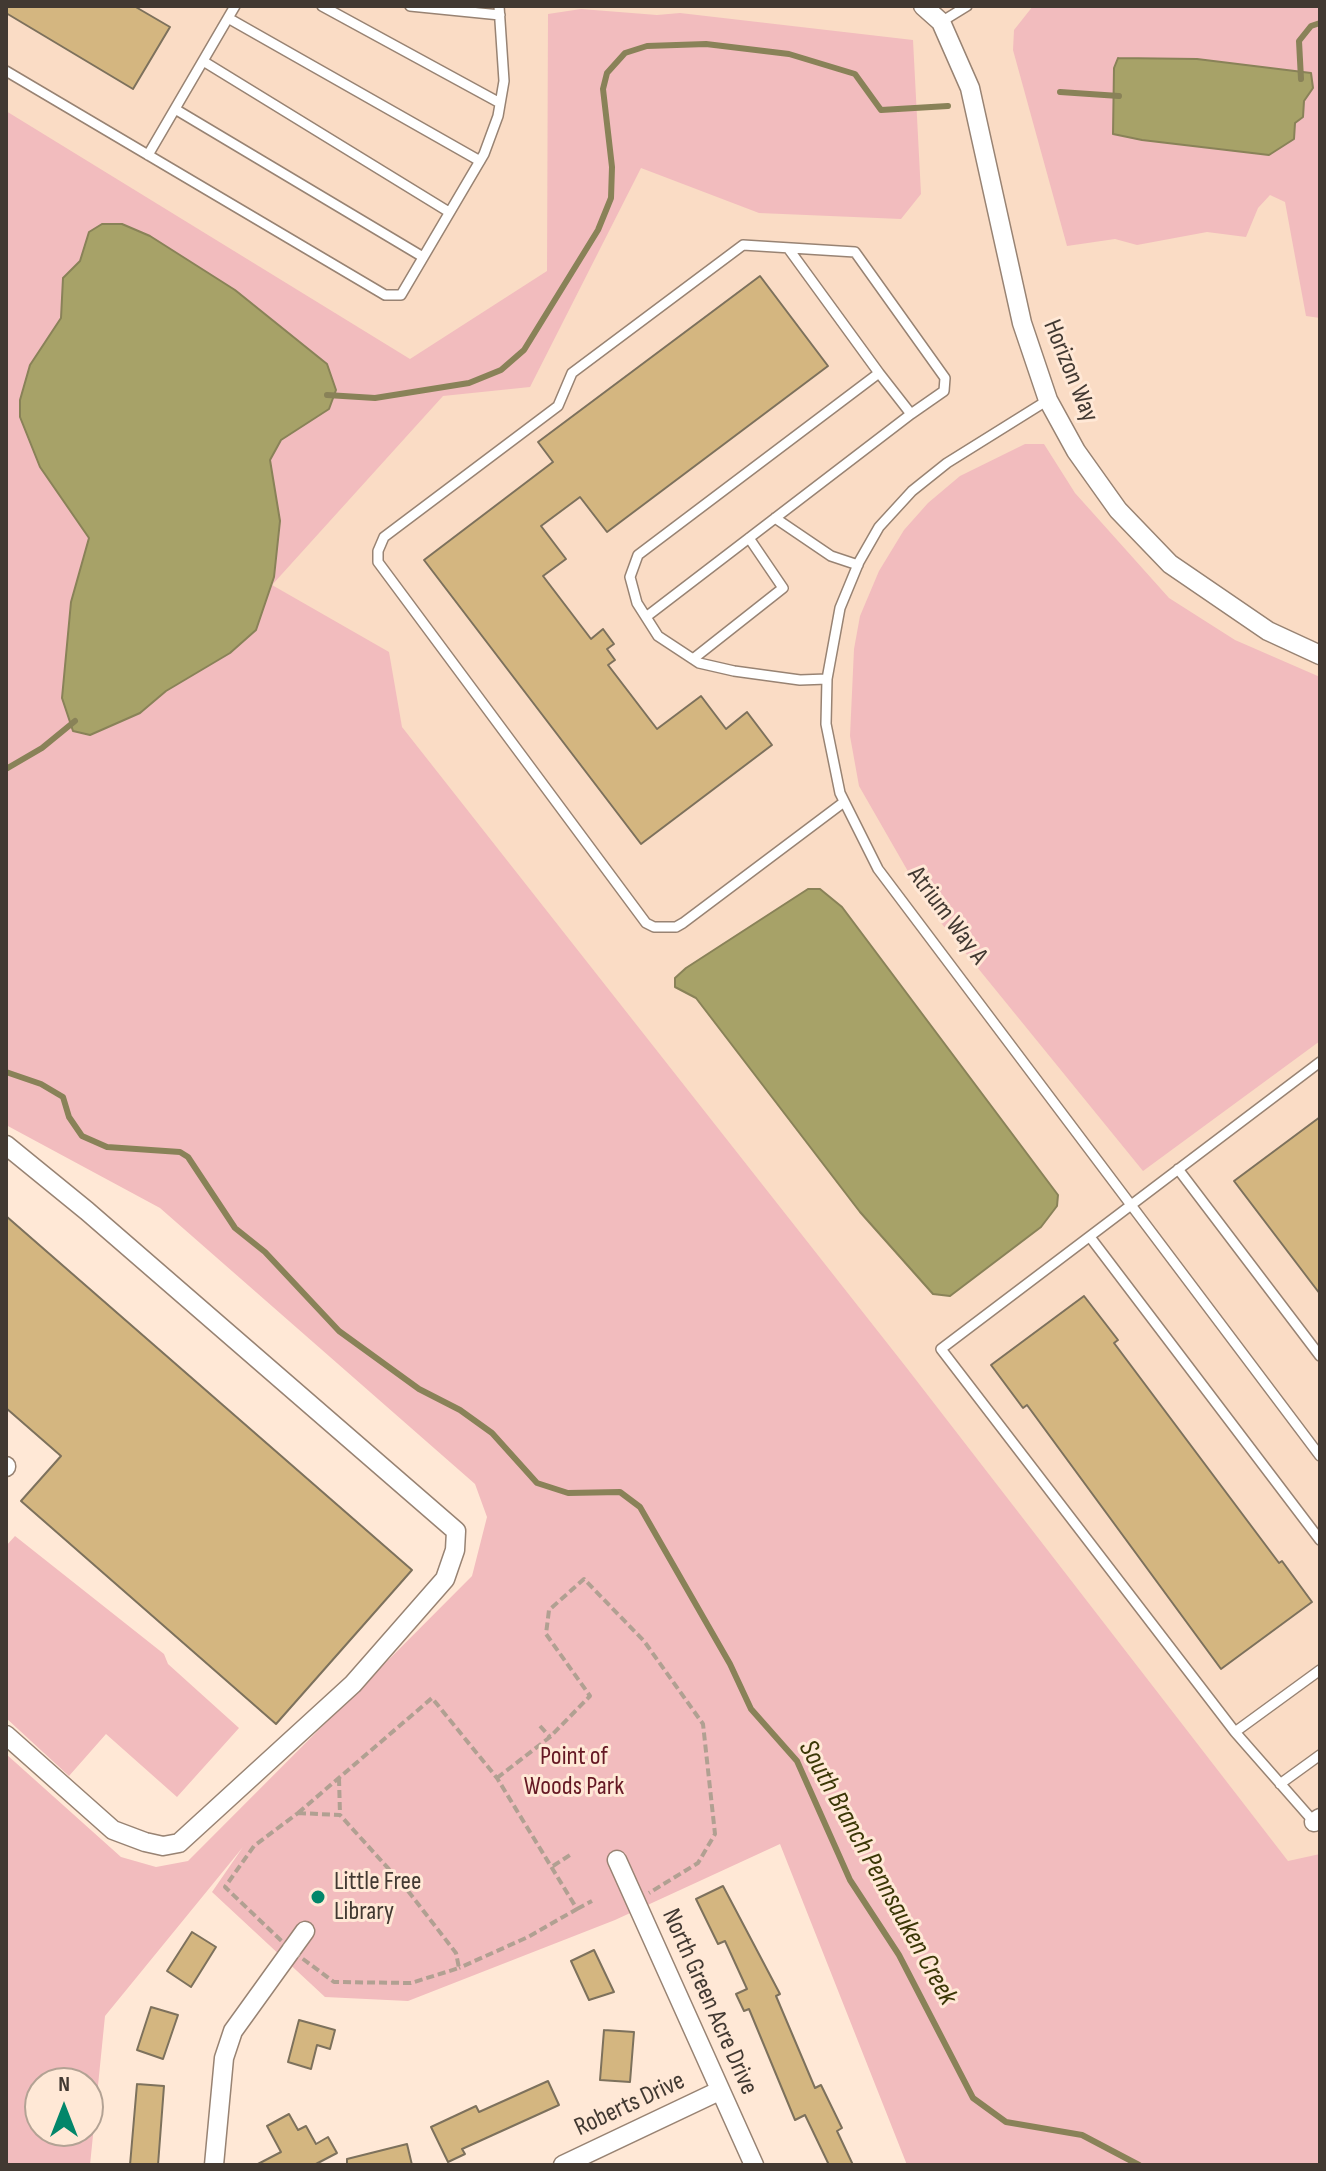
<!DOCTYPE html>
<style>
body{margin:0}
#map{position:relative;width:1326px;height:2171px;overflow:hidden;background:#ffe8d6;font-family:"Sofia Sans Condensed",sans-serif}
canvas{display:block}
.frame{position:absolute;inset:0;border:8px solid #423932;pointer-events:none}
.north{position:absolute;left:24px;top:2067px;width:80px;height:80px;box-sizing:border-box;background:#ffe8d6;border:2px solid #b3a294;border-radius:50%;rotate:0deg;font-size:22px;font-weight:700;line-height:32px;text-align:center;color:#423932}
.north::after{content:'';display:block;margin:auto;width:28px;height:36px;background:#02866a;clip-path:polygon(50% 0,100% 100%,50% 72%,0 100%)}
</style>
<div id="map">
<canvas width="1326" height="2171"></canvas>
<div class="frame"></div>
<div class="north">N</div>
</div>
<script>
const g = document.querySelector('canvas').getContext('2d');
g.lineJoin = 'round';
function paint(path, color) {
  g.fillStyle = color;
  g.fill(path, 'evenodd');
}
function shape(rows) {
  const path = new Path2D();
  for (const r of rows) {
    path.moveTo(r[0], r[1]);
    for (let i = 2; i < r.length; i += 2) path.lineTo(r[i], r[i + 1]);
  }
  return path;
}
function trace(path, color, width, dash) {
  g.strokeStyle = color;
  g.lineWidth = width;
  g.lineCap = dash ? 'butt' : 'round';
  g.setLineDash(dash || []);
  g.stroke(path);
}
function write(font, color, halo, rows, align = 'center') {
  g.font = font + ' "Sofia Sans Condensed",sans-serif';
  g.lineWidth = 6;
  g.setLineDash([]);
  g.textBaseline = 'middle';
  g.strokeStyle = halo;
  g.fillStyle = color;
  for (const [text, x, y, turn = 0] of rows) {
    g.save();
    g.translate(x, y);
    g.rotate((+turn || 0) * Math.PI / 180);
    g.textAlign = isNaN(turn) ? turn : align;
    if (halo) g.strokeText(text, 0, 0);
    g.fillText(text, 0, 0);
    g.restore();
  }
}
const built = shape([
 [6,6,1320,6,1320,2039,6,679]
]);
const green = shape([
 [1033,6,1320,6,1320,318,1306,316,1285,202,1270,195,1258,208,1246,237,1207,232,1137,245,1115,239,1067,246,1013,50,1014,30],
 [1119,58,1217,61,1238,67,1311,73,1313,88,1304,101,1303,116,1295,123,1119,136,1113,134,1114,68],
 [581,9,657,15,680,13,913,40,921,194,901,219,759,213,641,168,530,387,443,396,272,585,389,652,402,727,906,1367,1288,1861,1320,1854,1320,2165,907,2165,780,1844,615,1920,408,2001,325,1997,212,1892,243,1847,105,2016,90,2165,6,2165,6,1754,121,1857,156,1867,188,1861,472,1576,487,1517,475,1484,160,1208,6,1125,6,111,410,359,547,271,548,14],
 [40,2083,88,2083,88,2131,40,2131],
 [1025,444,1044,444,1075,493,1169,598,1235,640,1320,677,1320,1041,1143,1171,929,908,859,786,850,736,854,649,860,616,879,571,904,530,928,503,960,476],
 [15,1536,164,1654,168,1664,239,1728,177,1797,106,1734,69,1776,6,1718,6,1546]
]);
const water = shape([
 [1118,58,1197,59,1311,73,1313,88,1304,101,1303,117,1295,123,1294,139,1269,155,1142,140,1113,134,1114,68,1118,58],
 [102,224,122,224,150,236,235,290,327,364,336,390,329,409,281,440,270,460,280,521,274,577,256,630,230,653,166,691,140,713,90,735,73,731,62,698,71,602,89,538,40,467,20,417,20,400,30,365,61,318,63,278,80,261,89,232,102,224],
 [808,889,820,889,842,907,1058,1195,1057,1206,1041,1227,950,1296,933,1294,860,1212,696,998,675,987,675,978,686,968,808,889]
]);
const stream = shape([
 [1301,79,1299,41,1311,26,1320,23],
 [1060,92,1119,96],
 [327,395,375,398,469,383,501,370,524,350,598,230,611,198,612,167,603,89,607,73,625,53,647,46,706,44,789,54,855,74,881,110,948,106],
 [6,769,42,748,75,721],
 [6,1072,41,1084,63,1097,69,1117,82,1136,107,1147,180,1152,188,1157,235,1228,265,1252,339,1331,419,1389,460,1410,492,1433,537,1483,568,1493,620,1492,640,1507,730,1664,751,1709,797,1761,850,1880,899,1955,973,2098,1006,2122,1082,2135,1139,2165]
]);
const building = shape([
 [6,6,134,6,170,27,133,89,6,13,6,6],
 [760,276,828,366,607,532,580,497,541,526,566,559,543,576,591,639,603,629,614,644,607,649,615,660,608,665,657,729,701,696,726,729,747,712,772,745,641,844,424,560,553,462,538,442,760,276],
 [1320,1117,1320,1294,1234,1181,1320,1117],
 [6,1216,412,1570,276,1724,21,1501,61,1456,6,1408,6,1216],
 [1084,1296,1118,1340,1114,1343,1279,1563,1282,1561,1312,1602,1221,1669,1027,1405,1023,1408,991,1365,1084,1296],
 [723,1886,780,1994,776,1996,815,2088,821,2085,842,2128,837,2131,853,2165,829,2165,805,2115,795,2120,749,2009,744,2011,736,1994,747,1989,725,1941,718,1944,696,1899,723,1886],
 [192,1932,216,1947,191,1987,167,1971,192,1932],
 [594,1950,614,1992,589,2000,571,1961,594,1950],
 [151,2007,178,2015,163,2059,137,2050,151,2007],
 [299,2020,335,2030,330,2049,317,2045,311,2069,288,2062,299,2020],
 [604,2030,634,2032,630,2082,600,2080,604,2030],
 [548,2081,559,2105,462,2149,465,2154,448,2162,431,2127,476,2106,479,2112,548,2081],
 [137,2084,164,2086,158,2165,130,2165,137,2084],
 [289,2114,298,2130,306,2126,316,2144,328,2137,337,2153,314,2165,256,2165,281,2152,267,2126,289,2114],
 [407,2144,412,2165,347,2165,347,2159,407,2144]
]);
const path = shape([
 [540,1726,550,1737],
 [339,1778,340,1815],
 [497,1778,550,1737,590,1696,546,1634,549,1610,584,1579,644,1641,703,1724,715,1834,698,1863,649,1893],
 [298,1813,340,1815,405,1887,456,1953,459,1968,411,1983,334,1982,291,1950,225,1887,254,1846,298,1813],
 [298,1813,432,1698,497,1778,577,1909,528,1937,459,1968],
 [553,1866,570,1855],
 [577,1909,592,1901]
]);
const service = shape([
 [322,6,500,103],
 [410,6,500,15],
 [228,18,480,161],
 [941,22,967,6],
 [203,61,449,212],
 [6,71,385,295,401,295,484,154,498,116,504,81,499,6],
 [175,109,423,257],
 [148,155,235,6],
 [788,248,879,373],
 [1048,400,947,463,912,491,879,527,859,562,840,608,827,679,826,724,840,793,878,869,1320,1456],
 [775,518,831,556,858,565],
 [646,617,911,414,879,373,638,555,630,577,637,603,658,636,699,663,734,671,800,680,827,679],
 [693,659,783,588,749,538],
 [844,802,683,923,676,927,654,927,646,923,378,562,378,551,384,537,558,406,572,373,743,245,855,252,945,378,944,391,911,414],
 [1178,1169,1320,1356],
 [1090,1237,1320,1540],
 [1235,1732,941,1349,1320,1062],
 [1280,1784,1320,1755],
 [1314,1822,1235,1732,1320,1670]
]);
const minor = shape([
 [923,6,941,22,970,88,1022,323,1048,400,1076,451,1118,510,1170,564,1268,631,1320,655],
 [6,1145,87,1211,456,1531,455,1550,445,1579,353,1684,179,1843,163,1846,145,1842,113,1830,6,1735],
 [6,1466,6,1467],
 [1314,1822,1320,1818],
 [617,1860,754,2165],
 [214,2165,224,2058,233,2031,305,1931],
 [563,2165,719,2091]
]);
const markers = [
 [318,1897,8,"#02866a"]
];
const streetNames = [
 ["Horizon Way",1070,371,68],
 ["Atrium Way A",947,916,53],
 ["North Green Acre Drive",709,2002,66],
 ["Roberts Drive",630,2105,-25]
];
const parkNames = [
 ["Point of",574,1757],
 ["Woods Park",574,1787]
];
const poiNames = [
 ["Little Free",334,1882],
 ["Library",334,1912]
];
const waterNames = [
 ["South Branch Pennsauken Creek",877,1873,61]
];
paint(built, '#fadcc5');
paint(green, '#f2bcbe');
paint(water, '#a7a268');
trace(water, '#898258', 2);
trace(stream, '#898258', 6);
paint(building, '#d4b680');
trace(building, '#7d715c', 2);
trace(service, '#988373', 12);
trace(minor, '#988373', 21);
trace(path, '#b1a092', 4, [8, 4]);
trace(service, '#fff', 9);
trace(minor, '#fff', 18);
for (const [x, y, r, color] of markers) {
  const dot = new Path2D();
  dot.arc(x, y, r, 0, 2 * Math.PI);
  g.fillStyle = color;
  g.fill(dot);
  trace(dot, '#ffe8d6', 3);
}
write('26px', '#423932', '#ffe8d6', streetNames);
write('26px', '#651824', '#ffe8d6', parkNames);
write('26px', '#423932', '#ffe8d6', poiNames, 'left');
write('italic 28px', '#3b3706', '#ffe8d6', waterNames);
</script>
